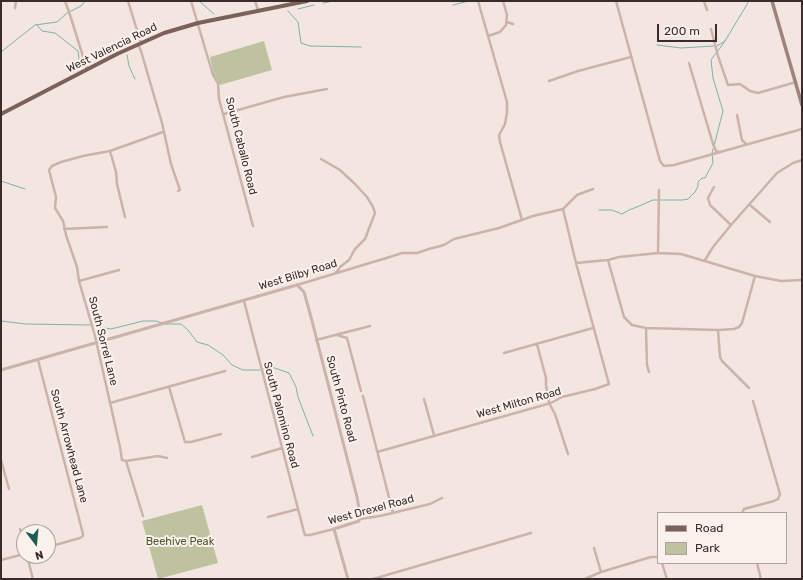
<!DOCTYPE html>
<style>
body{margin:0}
#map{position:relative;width:803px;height:580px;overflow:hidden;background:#f3e6e0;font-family:Rubik,sans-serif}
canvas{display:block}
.frame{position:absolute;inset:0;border:2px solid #392c2a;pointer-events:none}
.legend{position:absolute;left:657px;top:512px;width:130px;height:52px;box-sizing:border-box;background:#faf1ec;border:1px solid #ada29e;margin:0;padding:5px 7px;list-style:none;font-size:12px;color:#392c2a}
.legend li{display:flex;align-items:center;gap:8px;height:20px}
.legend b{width:20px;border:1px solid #ada29e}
.north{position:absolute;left:16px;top:524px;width:40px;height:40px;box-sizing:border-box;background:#faf1ec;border:1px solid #ada29e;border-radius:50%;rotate:164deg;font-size:11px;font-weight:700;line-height:16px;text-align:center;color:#392c2a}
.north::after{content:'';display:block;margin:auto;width:14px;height:18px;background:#205b53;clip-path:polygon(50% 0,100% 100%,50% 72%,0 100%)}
.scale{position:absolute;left:657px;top:24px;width:60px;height:18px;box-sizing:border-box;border:2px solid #392c2a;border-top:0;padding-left:5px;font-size:12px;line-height:14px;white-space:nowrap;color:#392c2a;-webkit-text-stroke:3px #faf1ec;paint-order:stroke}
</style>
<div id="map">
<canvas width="803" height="580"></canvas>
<div class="frame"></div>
<ul class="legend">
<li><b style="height:5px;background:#7b605c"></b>Road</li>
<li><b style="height:11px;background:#bec29f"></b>Park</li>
</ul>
<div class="north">N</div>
<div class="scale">200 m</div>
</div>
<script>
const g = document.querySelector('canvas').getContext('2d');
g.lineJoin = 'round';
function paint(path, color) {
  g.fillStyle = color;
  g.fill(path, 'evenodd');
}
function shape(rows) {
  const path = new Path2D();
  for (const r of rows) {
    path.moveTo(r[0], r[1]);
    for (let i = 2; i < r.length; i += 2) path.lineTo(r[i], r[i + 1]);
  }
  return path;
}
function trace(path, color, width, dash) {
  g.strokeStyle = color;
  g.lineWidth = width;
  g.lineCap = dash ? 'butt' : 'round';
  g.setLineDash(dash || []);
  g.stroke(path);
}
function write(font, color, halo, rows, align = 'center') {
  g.font = font + ' Rubik,sans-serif';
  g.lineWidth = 4;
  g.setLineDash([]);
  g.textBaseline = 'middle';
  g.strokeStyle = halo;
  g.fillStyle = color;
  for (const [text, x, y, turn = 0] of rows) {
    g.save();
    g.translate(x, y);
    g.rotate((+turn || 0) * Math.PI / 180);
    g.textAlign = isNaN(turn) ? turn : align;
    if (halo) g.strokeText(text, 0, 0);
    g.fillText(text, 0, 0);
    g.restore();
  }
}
const green = shape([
 [264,41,272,70,220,85,214,75,210,57],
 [202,505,218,563,158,579,142,521]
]);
const stream = shape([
 [199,1,214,14],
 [323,3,334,1],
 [453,5,469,1],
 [298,9,314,5],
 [288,11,298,22,301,43,310,46,361,47],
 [37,25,42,31,55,33,78,51,80,67],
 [657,45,681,48,714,46],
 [717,46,725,41,749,1],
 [718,51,725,41],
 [1,52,35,25,57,22,67,13,81,6,85,1],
 [127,55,129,66,135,79],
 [714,146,723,111,713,78,711,60,716,53],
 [1,181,25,189],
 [599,210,612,210,622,214,631,209,632,209,653,200,683,200,688,199,695,192,698,186,698,182,702,178,705,178,713,163,712,153,713,149],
 [1,321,25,324,90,325],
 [165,324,181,324,188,330,197,342,208,345,223,355,232,365,243,370,260,370],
 [94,326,111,329,143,321,156,321,162,323],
 [263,369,269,366,289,373,296,387,298,397,313,436]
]);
const minor = shape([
 [65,1,70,15,87,69],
 [128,1,141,43],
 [191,1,213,75,218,83,219,99,253,226],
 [255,1,258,10],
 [478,1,507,102,507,113,505,124,499,135,500,142,522,220],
 [616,1,660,161,663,165,664,166,674,165,802,129],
 [704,1,707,10],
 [15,8,16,1],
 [507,22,513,24],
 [711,29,718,56,728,85,740,84,750,91,758,93,796,82],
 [488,36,500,32,506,25,507,15,503,1],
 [138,44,141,51,162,123,171,164,180,190,178,191],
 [689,63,713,144,716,151,719,152],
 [549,81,578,71,631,57],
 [224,114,284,97,327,89],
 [737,115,742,140,746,144],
 [110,151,116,172,117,184,125,217],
 [321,159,340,170,354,183,367,197,373,207,375,213,365,239,355,249,349,260,340,267,336,273],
 [714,187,708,198,710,205,731,225],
 [750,205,770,222],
 [64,229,107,227],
 [658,253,659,190],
 [608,260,624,317,632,325,646,328,718,330,734,329,739,327,742,323,755,276],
 [705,260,713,247,731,225,777,173,793,163,802,160],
 [576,263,608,260,619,257,658,253,681,254,755,276,781,281,802,280],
 [79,281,119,270],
 [297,285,393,256,402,253,417,253,429,249,444,245,454,239,499,228,533,216,563,209,577,195,593,189],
 [244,301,304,532,305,535,310,535,334,529],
 [646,328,647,365,649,372],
 [718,330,720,357,722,361,749,388],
 [337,335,347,338,361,391],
 [316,340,370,326],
 [537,344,546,378,546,385,549,403,555,414,568,454],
 [504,353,593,328],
 [38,360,83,534,83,536,80,538,48,547],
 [169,387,185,442,191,442,221,434],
 [363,396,393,513],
 [424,399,434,435],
 [110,403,225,371],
 [377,452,551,403,562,397,595,389,609,384,576,263,563,209],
 [252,457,282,448],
 [1,460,9,489],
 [126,461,158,456,167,458],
 [742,513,744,509,774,501,778,499,780,494,753,401],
 [143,516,126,461,122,460,120,447,95,336,79,281,77,267,66,235,63,221,55,208,56,197,49,170,52,166,61,162,83,156,110,151,163,132],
 [268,517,298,509],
 [360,519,380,516,430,504,442,498],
 [20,529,24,543],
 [27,556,33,579],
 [1,560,24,554],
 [662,563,667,579],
 [757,563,761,579],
 [601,572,651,557,658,557],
 [373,579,531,533],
 [585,579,601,572,594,548]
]);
const tertiary = shape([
 [1,370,297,285,304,292,311,317,357,497,360,514,359,521,334,529,348,579]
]);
const secondary = shape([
 [772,1,802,105]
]);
const primary = shape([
 [1,114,117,54,164,33,198,23,307,1]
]);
const streetNames = [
 ["West Valencia Road",112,48,-26],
 ["South Caballo Road",241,146,76],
 ["West Bilby Road",298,275,-17],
 ["South Sorrel Lane",103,341,76],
 ["South Pinto Road",341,399,75],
 ["West Milton Road",519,403,-16],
 ["South Palomino Road",281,415,75],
 ["South Arrowhead Lane",69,446,75],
 ["West Drexel Road",371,510,-15]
];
const parkNames = [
 ["Beehive Peak",180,542]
];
paint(green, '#bec29f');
trace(stream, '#7fb0a8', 1);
trace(minor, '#cbb3ab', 2.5);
trace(tertiary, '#cbb3ab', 3);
trace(secondary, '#9f827c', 3.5);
trace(primary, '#7b605c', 4);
write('11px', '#392c2a', '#faf1ec', streetNames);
write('11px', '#51582e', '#faf1ec', parkNames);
</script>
